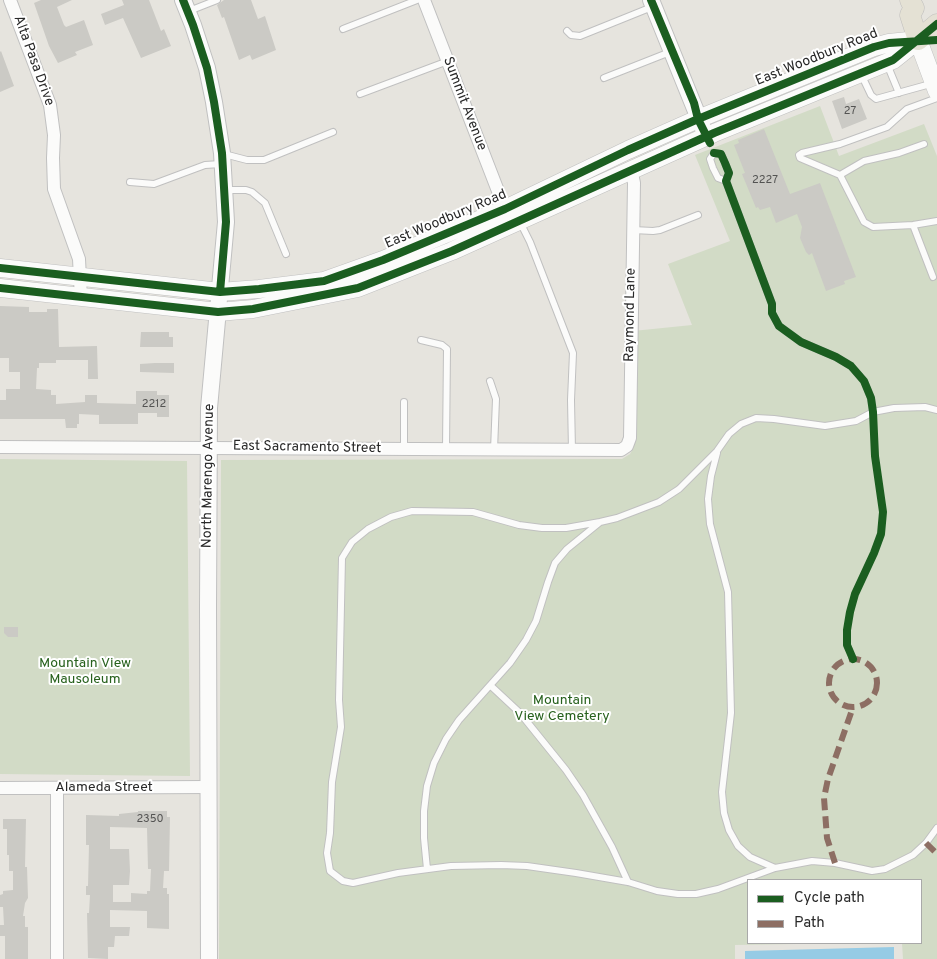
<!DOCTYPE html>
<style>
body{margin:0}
#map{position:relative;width:937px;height:959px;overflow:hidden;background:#e6e4de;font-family:Overpass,sans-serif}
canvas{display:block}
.legend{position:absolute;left:747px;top:879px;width:175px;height:65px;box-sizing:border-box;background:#fff;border:1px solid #a9a9a9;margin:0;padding:6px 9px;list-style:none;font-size:15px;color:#292929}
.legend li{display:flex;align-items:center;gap:10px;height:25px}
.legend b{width:25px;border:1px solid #a9a9a9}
</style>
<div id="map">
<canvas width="937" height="959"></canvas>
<ul class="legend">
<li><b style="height:6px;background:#1b5e20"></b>Cycle path</li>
<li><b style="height:6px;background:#8d6e63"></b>Path</li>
</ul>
</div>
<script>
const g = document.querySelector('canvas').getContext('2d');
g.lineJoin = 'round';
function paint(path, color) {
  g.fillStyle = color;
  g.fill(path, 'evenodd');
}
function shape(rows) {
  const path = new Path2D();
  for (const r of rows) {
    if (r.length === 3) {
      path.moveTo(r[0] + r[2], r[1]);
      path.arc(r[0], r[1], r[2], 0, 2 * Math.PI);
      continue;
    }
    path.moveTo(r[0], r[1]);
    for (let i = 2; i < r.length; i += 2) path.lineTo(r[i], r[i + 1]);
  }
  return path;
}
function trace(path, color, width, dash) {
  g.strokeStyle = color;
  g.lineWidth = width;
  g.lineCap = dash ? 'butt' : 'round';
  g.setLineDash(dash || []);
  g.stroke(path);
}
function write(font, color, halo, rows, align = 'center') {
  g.font = font + ' Overpass,sans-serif';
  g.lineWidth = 4;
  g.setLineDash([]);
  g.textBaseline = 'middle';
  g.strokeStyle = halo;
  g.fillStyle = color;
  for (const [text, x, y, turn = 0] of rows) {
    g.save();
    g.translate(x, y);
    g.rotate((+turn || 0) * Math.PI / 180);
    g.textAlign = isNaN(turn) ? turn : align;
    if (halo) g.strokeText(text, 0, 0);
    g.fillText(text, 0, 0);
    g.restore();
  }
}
const cemetery = shape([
 [820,106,839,156,924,124,937,156,937,959,903,959,902,943,921,943,921,880,748,880,748,943,858,943,735,945,735,959,219,959,221,460,622,459,630,454,634,447,633,331,692,325,668,264,730,241,695,155],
 [0,459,187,461,190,776,0,774]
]);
const water = shape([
 [894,947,894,959,745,959,745,951]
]);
const building = shape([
 [41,0,72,0,57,7,64,25,66,27,84,20,93,45,75,52,77,55,58,63,49,46,34,3],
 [122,0,149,0,161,31,164,29,171,46,141,58,123,18,105,25,101,14,124,5],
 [224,0,251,0,258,19,265,16,276,50,252,60,250,55,239,60,224,17,222,18,217,5],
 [1,51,14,86,0,92,0,52],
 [844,97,846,104,859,99,867,119,842,129,832,101],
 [764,129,790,194,820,183,856,277,844,281,845,284,826,291,812,253,809,255,806,252,800,238,802,227,797,214,776,223,770,207,760,210,758,207,756,208,742,174,745,173,734,145,739,143,738,140],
 [0,306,29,307,29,312,47,312,47,309,58,309,59,347,97,346,98,379,88,379,88,360,56,360,56,363,39,363,39,368,37,368,36,389,51,390,51,395,56,395,56,404,85,402,85,395,97,395,97,403,136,404,136,391,157,391,157,395,169,395,169,417,157,417,157,413,138,413,138,424,99,424,99,415,79,414,79,424,77,424,77,428,66,428,65,419,0,419,0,400,6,400,6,389,20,389,20,372,9,372,9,358,0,358],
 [141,332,169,332,169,337,173,337,173,347,140,347],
 [155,363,174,363,174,373,140,372,140,364],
 [4,627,18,627,18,637,8,637,4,633],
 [138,811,167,811,167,817,170,817,169,871,164,871,163,888,167,888,167,894,169,894,169,929,147,928,147,911,110,910,110,927,130,927,129,936,115,936,114,947,108,947,108,959,88,958,87,913,89,913,90,895,86,895,86,886,88,886,89,845,86,845,86,815,119,816,119,814,138,812],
 [110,827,147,828,148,869,151,869,150,891,147,891,147,894,131,893,131,902,113,902,113,885,129,885,130,871,129,849,110,849],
 [3,819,26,819,25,867,27,867,28,898,25,903,23,916,25,916,25,927,28,927,28,959,5,959,5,936,0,936,0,925,4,925,3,907,0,907,0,895,3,894,3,891,13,890,13,871,9,871,9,855,7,855,7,829,3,829]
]);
const service = shape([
 [189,11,217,0],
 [343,29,417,0],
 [567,31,571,35,580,36,652,7],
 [887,64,899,93],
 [861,74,871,95,876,99,934,83],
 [604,78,670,52],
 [360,94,448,61],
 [937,98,907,109,887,127,840,144,802,153,799,155,800,158,840,175,864,222,873,227,913,225,937,221],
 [714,153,721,154,725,163,729,173,726,181,772,304,772,313,779,326,801,342,836,357,851,366,864,381,871,398,873,412],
 [714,153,710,159,713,168,718,178,726,181],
 [224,154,247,160,264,160,333,132],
 [840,175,864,161,899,153,924,144],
 [130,182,154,184,205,165,221,164],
 [225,190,246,190,252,192,265,203,286,254],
 [520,222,530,242,573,353,571,400,572,451],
 [913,225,933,277],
 [633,230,653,231,660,230,698,215],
 [421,340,442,345,447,349,446,449],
 [490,381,496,399,494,450],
 [937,410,925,407,894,408,873,412,856,421,825,426,774,419,756,418,741,424,729,434,717,451,679,489,659,502,617,518,600,522,566,528,542,528,519,525,473,512,412,511,391,517,368,529,352,542,342,558,339,700,341,727,332,782,330,833,327,853,330,871,343,881,353,883,398,873,451,866,501,865,527,866,576,873,628,882,657,891,678,894,696,894,718,889,775,868,812,861,835,863,872,871,885,869,913,855,926,843,937,828],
 [404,449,404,402],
 [717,453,711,476,708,499,710,524,728,592,731,713,722,792,724,813,729,830,738,846,750,857,775,868],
 [491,686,520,713,566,770,583,795,612,847,628,882],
 [427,869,424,838,424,811,427,786,434,763,446,739,459,720,510,663,526,640,536,621,548,582,555,563,567,549,599,523]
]);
const minor = shape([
 [10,0,50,105,54,135,53,158,54,189,79,259,81,298],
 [424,0,505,209],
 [0,447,621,450,627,446,630,438,634,183,631,169],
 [0,788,209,787],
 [57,959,57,788]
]);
const tertiary = shape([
 [183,0,193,25,207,68,214,102,222,153,226,222,209,408,208,607,209,959],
 [651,0,706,136]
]);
const secondary = shape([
 [918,40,937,91],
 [0,268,220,292,259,289,324,281,383,260,505,209,628,150,698,119,874,47,889,43,918,40],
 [0,288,218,312,253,309,358,288,452,251,714,133,893,60,918,40]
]);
const primary = shape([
 [910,0,914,8,910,15,918,40],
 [918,40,937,24]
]);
const quiet = shape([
 [853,683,24],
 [926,843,937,854],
 [835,863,827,838,824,798,828,779,853,707]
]);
const cycleway = shape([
 [183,0,193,25,207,68,214,102,222,153,226,222,220,292],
 [651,0,694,103,698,119,710,143],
 [714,153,721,154,725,163,729,173,726,181,772,304,772,313,779,326,801,342,836,357,851,366,864,381,871,398,873,412,875,456,883,512,881,534,874,553,855,594,850,612,847,630,847,645,853,659],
 [0,268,220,292,259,289,324,281,383,260,505,209,628,150,698,119,874,47,889,43,937,40],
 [0,288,218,312,253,309,358,288,452,251,714,133,893,60,937,24]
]);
const numberNames = [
 ["27",850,112],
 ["2227",765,181],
 ["2212",154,405],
 ["2350",150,820]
];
const streetNames = [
 ["East Woodbury Road",817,58,-22],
 ["Alta Pasa Drive",33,61,70],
 ["Summit Avenue",464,104,69],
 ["East Woodbury Road",446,220,-23],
 ["Raymond Lane",631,315,-89],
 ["East Sacramento Street",307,448,1],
 ["North Marengo Avenue",209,476,-89],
 ["Alameda Street",104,788]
];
const parkNames = [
 ["Mountain View",85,664],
 ["Mausoleum",85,680],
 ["Mountain",562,701],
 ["View Cemetery",562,717]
];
paint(cemetery, '#d2dbc6');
paint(water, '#96cbe5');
paint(building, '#cbcac5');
trace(service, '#c0c0c0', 8);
trace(minor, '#c0c0c0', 14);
trace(tertiary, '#c0c0c0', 18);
trace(secondary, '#c0c0c0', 19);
trace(primary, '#bfbebc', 21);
trace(service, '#fbfbfa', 6);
trace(minor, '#fbfbfa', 12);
trace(tertiary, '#fbfbfa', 16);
trace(secondary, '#fbfbfa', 18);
trace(primary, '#e4e1d4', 20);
trace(quiet, '#8d6e63', 6, [12, 6]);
trace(cycleway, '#1b5e20', 8);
write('11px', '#535352', null, numberNames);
write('14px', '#292929', '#fff', streetNames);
write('14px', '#27611d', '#fff', parkNames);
</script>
